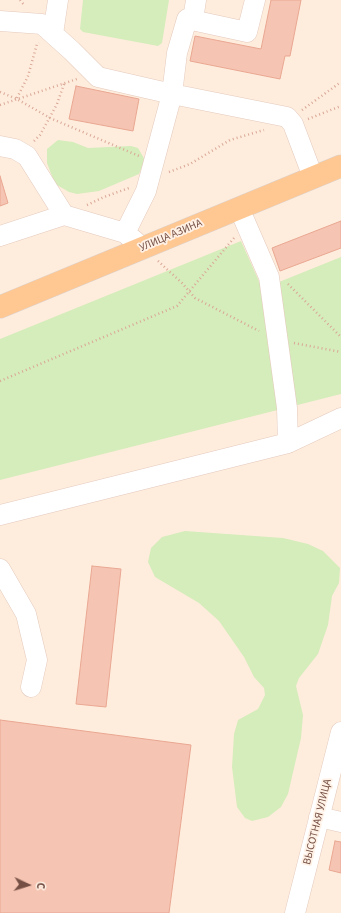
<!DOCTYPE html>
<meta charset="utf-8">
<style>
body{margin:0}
#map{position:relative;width:341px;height:913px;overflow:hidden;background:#feeddd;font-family:"Source Sans 3",sans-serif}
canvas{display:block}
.north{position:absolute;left:8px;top:865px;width:40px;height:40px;-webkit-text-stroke:3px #fff1e5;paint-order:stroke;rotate:94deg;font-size:11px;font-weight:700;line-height:16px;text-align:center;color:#754f44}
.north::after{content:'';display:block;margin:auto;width:14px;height:18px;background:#754f44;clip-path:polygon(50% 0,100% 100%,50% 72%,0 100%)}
</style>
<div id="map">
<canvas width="341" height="913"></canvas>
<div class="north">С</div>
</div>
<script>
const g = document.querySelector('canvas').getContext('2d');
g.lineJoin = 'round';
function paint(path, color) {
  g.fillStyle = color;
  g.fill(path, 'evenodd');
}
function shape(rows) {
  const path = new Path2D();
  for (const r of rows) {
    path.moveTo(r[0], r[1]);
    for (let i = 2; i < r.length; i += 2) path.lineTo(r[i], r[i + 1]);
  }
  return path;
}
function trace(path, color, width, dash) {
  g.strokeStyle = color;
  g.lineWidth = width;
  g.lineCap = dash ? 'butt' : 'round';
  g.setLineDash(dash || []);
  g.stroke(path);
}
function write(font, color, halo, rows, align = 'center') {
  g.font = font + ' "Source Sans 3",sans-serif';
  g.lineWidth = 3.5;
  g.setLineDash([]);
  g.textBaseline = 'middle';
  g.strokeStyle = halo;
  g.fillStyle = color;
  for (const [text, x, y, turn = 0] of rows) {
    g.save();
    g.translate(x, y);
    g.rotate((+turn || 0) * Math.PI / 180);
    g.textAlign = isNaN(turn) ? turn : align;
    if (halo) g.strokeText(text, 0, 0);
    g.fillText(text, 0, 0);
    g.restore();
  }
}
const green = shape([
 [83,0,169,0,162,43,158,46,83,32,80,29],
 [58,140,73,142,88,148,131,146,138,148,145,160,139,174,99,191,77,194,69,192,57,185,53,179,47,163,47,149],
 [241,241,262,288,279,282,341,257,341,394,0,480,0,339],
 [185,531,283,538,308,544,323,551,340,568,339,583,332,596,328,625,318,654,299,678,296,686,303,715,301,738,288,794,281,807,268,817,252,821,245,818,237,807,232,767,234,734,238,720,258,709,265,695,264,688,254,677,244,657,219,621,199,603,155,577,148,562,151,548,162,537]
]);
const building = shape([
 [271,0,301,0,290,56,285,56,280,79,190,61,195,36,261,49,271,0],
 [76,86,139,99,133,131,69,119,76,86],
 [0,176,8,203,0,206,0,176],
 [341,221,341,248,280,271,272,248,341,221],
 [92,566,121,569,106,707,76,704,92,566],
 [0,720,191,745,169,913,0,913,0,720],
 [335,841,341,842,341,873,329,870,335,841]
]);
const path = shape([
 [20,0,25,6],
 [0,92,17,99,50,118,139,156],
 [17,98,28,76,37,44,39,43],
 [0,105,77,79],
 [302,110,341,82],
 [308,119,341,106],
 [34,141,40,135,57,104,64,84],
 [169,172,190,164,230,140,264,130],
 [87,205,104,197,129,188],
 [158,261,182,283,195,298,259,331],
 [288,284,341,337],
 [294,343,341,352],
 [0,381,177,306,234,238]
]);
const minor = shape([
 [193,20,196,0],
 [0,21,42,24,72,51,98,77,172,94,287,117,293,124,313,177],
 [53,34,58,0],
 [0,146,15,149,27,156,64,215,125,233,136,242],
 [239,208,269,277,287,408,288,443],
 [125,233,146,191,172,94,177,53,187,19,247,32,255,0],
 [0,236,64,215],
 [0,515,288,443,341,418],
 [0,569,26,614,37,660,31,687],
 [319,817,341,822],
 [295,913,341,732]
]);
const major = shape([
 [0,307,341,166]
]);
const streetNames = [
 ["УЛИЦА АЗИНА",171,236,-23],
 ["ВЫСОТНАЯ УЛИЦА",318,822,-76]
];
paint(green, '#d5ecbb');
paint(building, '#f6c4b2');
trace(building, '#e9a792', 1);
trace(minor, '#e4c9bc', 21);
trace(major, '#dbd1ce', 23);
trace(path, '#daa796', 2.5, [1, 3]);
trace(minor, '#fff', 20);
trace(major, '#ffc893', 22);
write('11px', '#754f44', '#fff1e5', streetNames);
</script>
